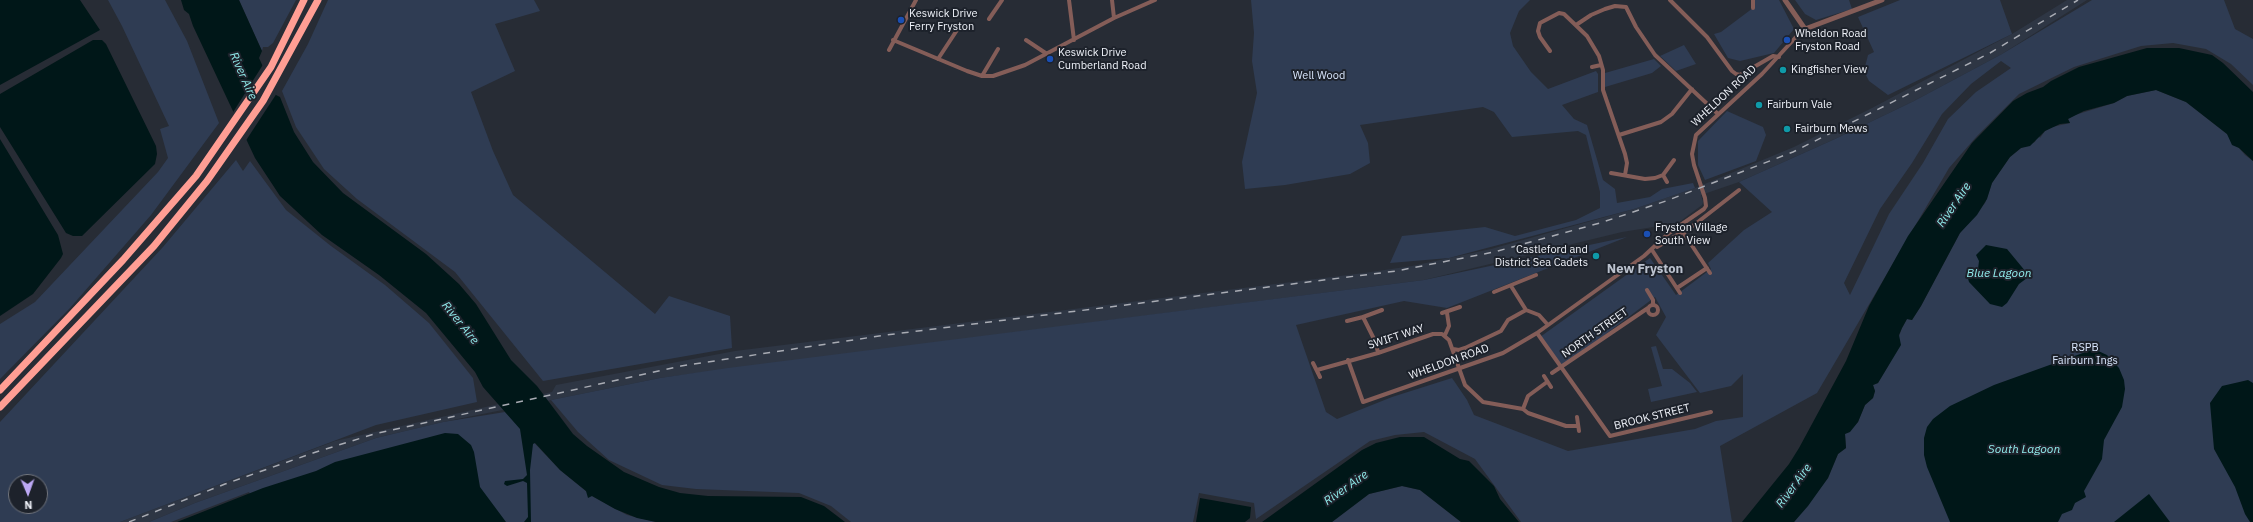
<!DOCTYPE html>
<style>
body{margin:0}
#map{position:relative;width:2253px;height:522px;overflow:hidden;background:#272c35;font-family:"IBM Plex Sans",sans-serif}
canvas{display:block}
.north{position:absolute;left:8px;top:474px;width:40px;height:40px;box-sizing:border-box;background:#1d222b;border:1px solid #71757d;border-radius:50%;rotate:178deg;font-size:11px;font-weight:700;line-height:16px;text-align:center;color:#eff2f9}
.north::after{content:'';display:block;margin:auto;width:14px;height:18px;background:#bda9f5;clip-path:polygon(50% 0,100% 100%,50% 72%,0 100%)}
</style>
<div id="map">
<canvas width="2253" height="522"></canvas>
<div class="north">N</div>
</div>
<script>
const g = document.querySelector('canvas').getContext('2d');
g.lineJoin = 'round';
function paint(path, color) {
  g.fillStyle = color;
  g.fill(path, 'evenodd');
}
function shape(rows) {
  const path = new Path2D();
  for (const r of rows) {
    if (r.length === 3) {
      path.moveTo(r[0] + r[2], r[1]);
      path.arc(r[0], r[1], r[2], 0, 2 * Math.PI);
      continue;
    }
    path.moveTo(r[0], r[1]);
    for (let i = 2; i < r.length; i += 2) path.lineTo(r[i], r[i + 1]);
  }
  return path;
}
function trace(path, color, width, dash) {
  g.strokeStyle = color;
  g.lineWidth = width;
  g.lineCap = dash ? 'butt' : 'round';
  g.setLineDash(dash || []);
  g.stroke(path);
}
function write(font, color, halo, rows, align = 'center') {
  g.font = font + ' "IBM Plex Sans",sans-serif';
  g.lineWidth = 4;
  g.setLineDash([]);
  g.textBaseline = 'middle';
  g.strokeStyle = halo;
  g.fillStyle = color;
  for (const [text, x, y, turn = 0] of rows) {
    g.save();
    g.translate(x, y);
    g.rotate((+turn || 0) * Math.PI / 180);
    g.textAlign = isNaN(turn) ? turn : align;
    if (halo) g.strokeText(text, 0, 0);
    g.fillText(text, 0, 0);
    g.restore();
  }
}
const built = shape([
 [2067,0,2087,0,2002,54,1914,101,1835,139,1739,182,1701,195,1703,202,1702,205,1670,229,1666,225,1622,232,1424,280,660,378,443,422,376,438,195,503,149,522,120,522,335,441,552,392,556,385,735,351,1364,273,1412,266,1491,249,1634,209,1695,188,1794,147,1872,108,2012,34]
]);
const green = shape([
 [108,0,165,0,187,41,219,123,151,215,70,308,0,379,0,324,35,302,158,172,168,158,160,129,169,126,122,26],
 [239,0,296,0,273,43,268,47,263,47,262,51],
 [328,0,534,0,540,11,495,24,515,71,471,92,493,151,513,195,655,314,669,296,730,316,732,348,543,381,455,272,357,199,324,169,296,127,282,91,308,44],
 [1251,0,1530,0,1519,11,1510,33,1513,46,1531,72,1548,89,1596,71,1598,74,1598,92,1562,105,1574,119,1587,125,1603,180,1615,189,1617,203,1650,197,1662,189,1693,183,1695,188,1634,209,1449,258,1390,263,1402,236,1485,227,1515,236,1576,220,1600,208,1600,192,1586,135,1578,131,1512,137,1494,112,1483,107,1360,125,1368,143,1370,163,1350,174,1285,185,1245,189,1242,162,1257,93,1252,61,1254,33],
 [1753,0,1779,0,1794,29,1774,53,1740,61,1728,58,1714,34,1721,32,1753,8],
 [1795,0,1849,0,1852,9,1816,20,1805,14],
 [1900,0,2000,0,2012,34,1888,95,1869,81,1864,71,1868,55,1874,52,1858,17],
 [2092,0,2224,0,2235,29,2253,39,2253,85,2231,64,2206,49,2173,43,2141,46,2074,67,2019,94,1977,136,1949,168,1817,393,1720,446,1732,522,1521,522,1475,459,1424,432,1395,435,1370,441,1256,519,1254,503,1199,493,1193,522,851,522,831,506,799,493,696,489,662,485,609,460,578,432,551,400,660,378,728,368,1424,280,1627,237,1447,308,1404,301,1296,325,1326,412,1337,419,1392,397,1452,378,1467,400,1474,415,1568,451,1695,429,1716,421,1743,417,1743,374,1731,386,1700,393,1656,335,1666,317,1655,297,1561,368,1540,337,1650,258,1676,295,1711,269,1708,263,1744,230,1772,212,1739,182,1835,139,1914,101,2002,54],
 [2001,61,2011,68,1976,92,1948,119,1923,163,1889,214,1850,295,1844,283,1880,209,1912,163,1942,114,1971,84],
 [1684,45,1696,64,1676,71,1660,56],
 [1654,59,1661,66,1652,73,1605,87,1605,73],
 [2156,90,2186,102,2227,134,2245,155,2253,161,2253,522,1794,522,1828,478,1838,454,1846,448,1845,434,1858,422,1865,405,1873,398,1875,391,1873,385,1878,383,1888,366,1902,328,1907,319,1912,320,1921,306,1960,233,1985,203,1992,183,2010,157,2021,148,2035,142,2036,139,2039,136,2040,138,2045,131,2052,127,2070,123,2068,119,2075,115,2114,103,2127,96],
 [1727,111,1763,127,1766,135,1756,161,1705,180,1698,165,1698,141],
 [236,160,243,171,250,161,286,210,331,246,385,285,429,323,473,378,477,402,376,425,120,522,0,522,0,422,163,247],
 [16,482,40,482,40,506,16,506],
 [1656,346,1663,369,1672,369,1690,383,1697,392,1651,402,1648,389,1662,386,1651,347],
 [505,412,560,470,592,496,627,515,656,522,256,522,257,510,249,492,171,522,149,522,195,503,376,438,443,422],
 [1402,486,1420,490,1461,522,1332,522,1369,494]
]);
const water = shape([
 [0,0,80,0,100,30,0,85],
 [181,0,239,0,262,51,259,58,276,95,280,97,294,132,313,162,343,193,426,254,459,284,476,304,511,360,537,386,573,434,587,446,624,472,659,487,680,493,708,496,801,497,824,506,845,522,656,522,637,518,615,509,592,496,588,498,586,491,560,470,535,443,533,444,530,470,531,522,524,522,528,517,527,483,523,481,507,486,504,484,505,481,523,479,527,475,520,429,483,387,475,372,426,313,379,275,322,235,280,196,255,158,193,26,189,14,184,10],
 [93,40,102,40,106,44,156,146,157,154,155,164,82,236,73,236,66,233,0,127,0,94],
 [2147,48,2179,48,2212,55,2223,63,2253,92,2253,161,2239,148,2232,145,2227,134,2186,102,2156,90,2127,96,2114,103,2084,111,2068,119,2070,123,2060,124,2045,131,2030,146,2021,148,2010,157,1992,183,1987,199,1977,215,1960,233,1921,306,1912,320,1907,319,1902,328,1899,335,1901,345,1878,383,1873,385,1875,391,1873,398,1865,405,1858,422,1850,432,1845,434,1846,448,1838,454,1828,478,1808,506,1794,522,1742,522,1789,464,1799,448,1846,361,1869,306,1908,236,1972,143,2013,101,2027,93,2043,87,2051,81,2079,67],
 [0,139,58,235,63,254,61,258,33,294,0,316],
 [1986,245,2007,249,2026,272,2027,278,2019,284,2007,303,2002,307,1990,304,1969,282,1967,275,1969,271,1978,269,1979,261,1976,255],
 [2094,349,2107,355,2119,368,2124,380,2125,389,2122,407,2104,440,2102,459,2084,491,2086,497,2075,503,2072,510,2062,514,2058,522,1950,522,1927,467,1924,455,1924,438,1927,427,1933,419,1950,406,1994,385],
 [2248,380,2253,383,2253,522,2250,522,2245,514,2235,487,2214,449,2210,403,2222,386],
 [445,433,458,434,471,445,474,452,480,487,506,522,177,522,263,488,316,471,335,462],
 [1400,437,1424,437,1460,459,1469,461,1494,486,1500,499,1519,522,1461,522,1420,490,1402,486,1369,494,1332,522,1262,522,1362,450,1376,443],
 [2149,494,2170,522,2114,522],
 [1200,498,1251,507,1250,518,1245,522,1196,522]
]);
const pier = shape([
 [264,63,277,93,245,142,232,114]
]);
const minor = shape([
 [1069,0,1074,40],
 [1112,0,1114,18],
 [1670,0,1707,37,1732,71,1736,74,1740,75,1773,56,1779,57],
 [1753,8,1753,0],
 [989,19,1002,0],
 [1576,25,1591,15,1605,9,1615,6,1626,7,1636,27,1655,55,1718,114],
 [893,40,967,71,982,76,993,76,1025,65,1114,18,1155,0],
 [1026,40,1047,54],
 [889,50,916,0],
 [1550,51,1540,37,1538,31,1540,23,1559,13,1564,14,1587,36,1599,56,1603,70,1603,90,1625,154,1627,163,1625,175],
 [938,59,961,24],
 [1592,67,1601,65],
 [982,76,998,49],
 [1619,135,1661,122,1672,114,1692,89],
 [1611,173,1645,179,1655,178,1663,175,1674,160],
 [1663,175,1667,182],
 [1683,232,1710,273],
 [1657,247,1694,225,1739,190],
 [1652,250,1680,293],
 [1511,286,1526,310,1539,315,1548,325],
 [1677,288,1707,268],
 [1647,290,1653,300,1653,305],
 [1494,292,1536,275],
 [1653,310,5],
 [1442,313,1460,307],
 [1363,317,1382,310],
 [1347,321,1363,317,1376,343,1378,353],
 [1445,335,1449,326,1447,313],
 [1453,349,1459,350,1465,348,1501,331,1508,320,1526,310],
 [1348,360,1363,402,1503,353,1537,333],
 [1313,363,1320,377],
 [1317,370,1378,353,1433,334,1442,334,1449,340,1465,385,1483,402,1523,409,1528,413,1566,426,1578,426],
 [1552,373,1648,308],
 [1544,376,1551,387],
 [1523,409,1528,396,1547,382],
 [1711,412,1610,436,1537,333,1644,256,1669,233,1704,209,1706,206,1705,198,1694,165,1692,154,1696,135,1762,74,1796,37,1805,29],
 [1577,417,1579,431]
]);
const tertiary = shape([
 [1785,0,1805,29,1882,0]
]);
const motorway = shape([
 [0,390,123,260,196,176,271,67,304,0],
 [0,407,154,246,207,181,263,101,318,0]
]);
const rail = shape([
 [129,522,225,484,313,453,374,434,681,366,886,335,1396,271,1494,252,1600,223,1666,201,1793,152,1990,53,2078,0]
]);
const markers = [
 [901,20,4,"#1a4fb4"],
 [1787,40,4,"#1a4fb4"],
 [1050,59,4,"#1a4fb4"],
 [1783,70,4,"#0f9aa8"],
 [1759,105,4,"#0f9aa8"],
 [1787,129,4,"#0f9aa8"],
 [1647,234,4,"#1a4fb4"],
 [1596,256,4,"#0f9aa8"]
];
const poiNames = [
 ["Keswick Drive",909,14],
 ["Ferry Fryston",909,27],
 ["Wheldon Road",1795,34],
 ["Fryston Road",1795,47],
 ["Keswick Drive",1058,53],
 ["Cumberland Road",1058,66],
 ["Kingfisher View",1791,70],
 ["Fairburn Vale",1767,105],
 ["Fairburn Mews",1795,129],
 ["Fryston Village",1655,228],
 ["South View",1655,241],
 ["Castleford and",1588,250,"right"],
 ["District Sea Cadets",1588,263,"right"]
];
const parkNames = [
 ["Well Wood",1319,76],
 ["RSPB",2085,348],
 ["Fairburn Ings",2085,361]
];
const streetNames = [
 ["WHELDON ROAD",1724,96,-43],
 ["NORTH STREET",1595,333,-35],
 ["SWIFT WAY",1396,337,-18],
 ["WHELDON ROAD",1449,362,-20],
 ["BROOK STREET",1652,417,-14]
];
const waterNames = [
 ["River Aire",243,76,66],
 ["River Aire",1954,205,-56],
 ["Blue Lagoon",1999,274],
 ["River Aire",460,323,51],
 ["South Lagoon",2024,450],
 ["River Aire",1794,486,-54],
 ["River Aire",1346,488,-35]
];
const quarterNames = [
 ["New Fryston",1645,269]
];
paint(built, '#2e3644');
paint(green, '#2f3c53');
paint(water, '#001718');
paint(pier, '#272c35');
trace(minor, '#845d58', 4);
trace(tertiary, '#845d58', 5);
trace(motorway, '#ff9e94', 7);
trace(rail, '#a9acb4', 1.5, [7, 7]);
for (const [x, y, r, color] of markers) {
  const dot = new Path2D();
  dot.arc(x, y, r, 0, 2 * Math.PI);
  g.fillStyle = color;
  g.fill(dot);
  trace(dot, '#1d222b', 1.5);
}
write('11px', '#eff2f9', '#1d222b', poiNames, 'left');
write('11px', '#d8e5fc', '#1d222b', parkNames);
write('11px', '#eff2f9', '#1d222b', streetNames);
write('italic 12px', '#90ebeb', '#1d222b', waterNames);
write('bold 13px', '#bcc3cf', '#1d222b', quarterNames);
</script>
